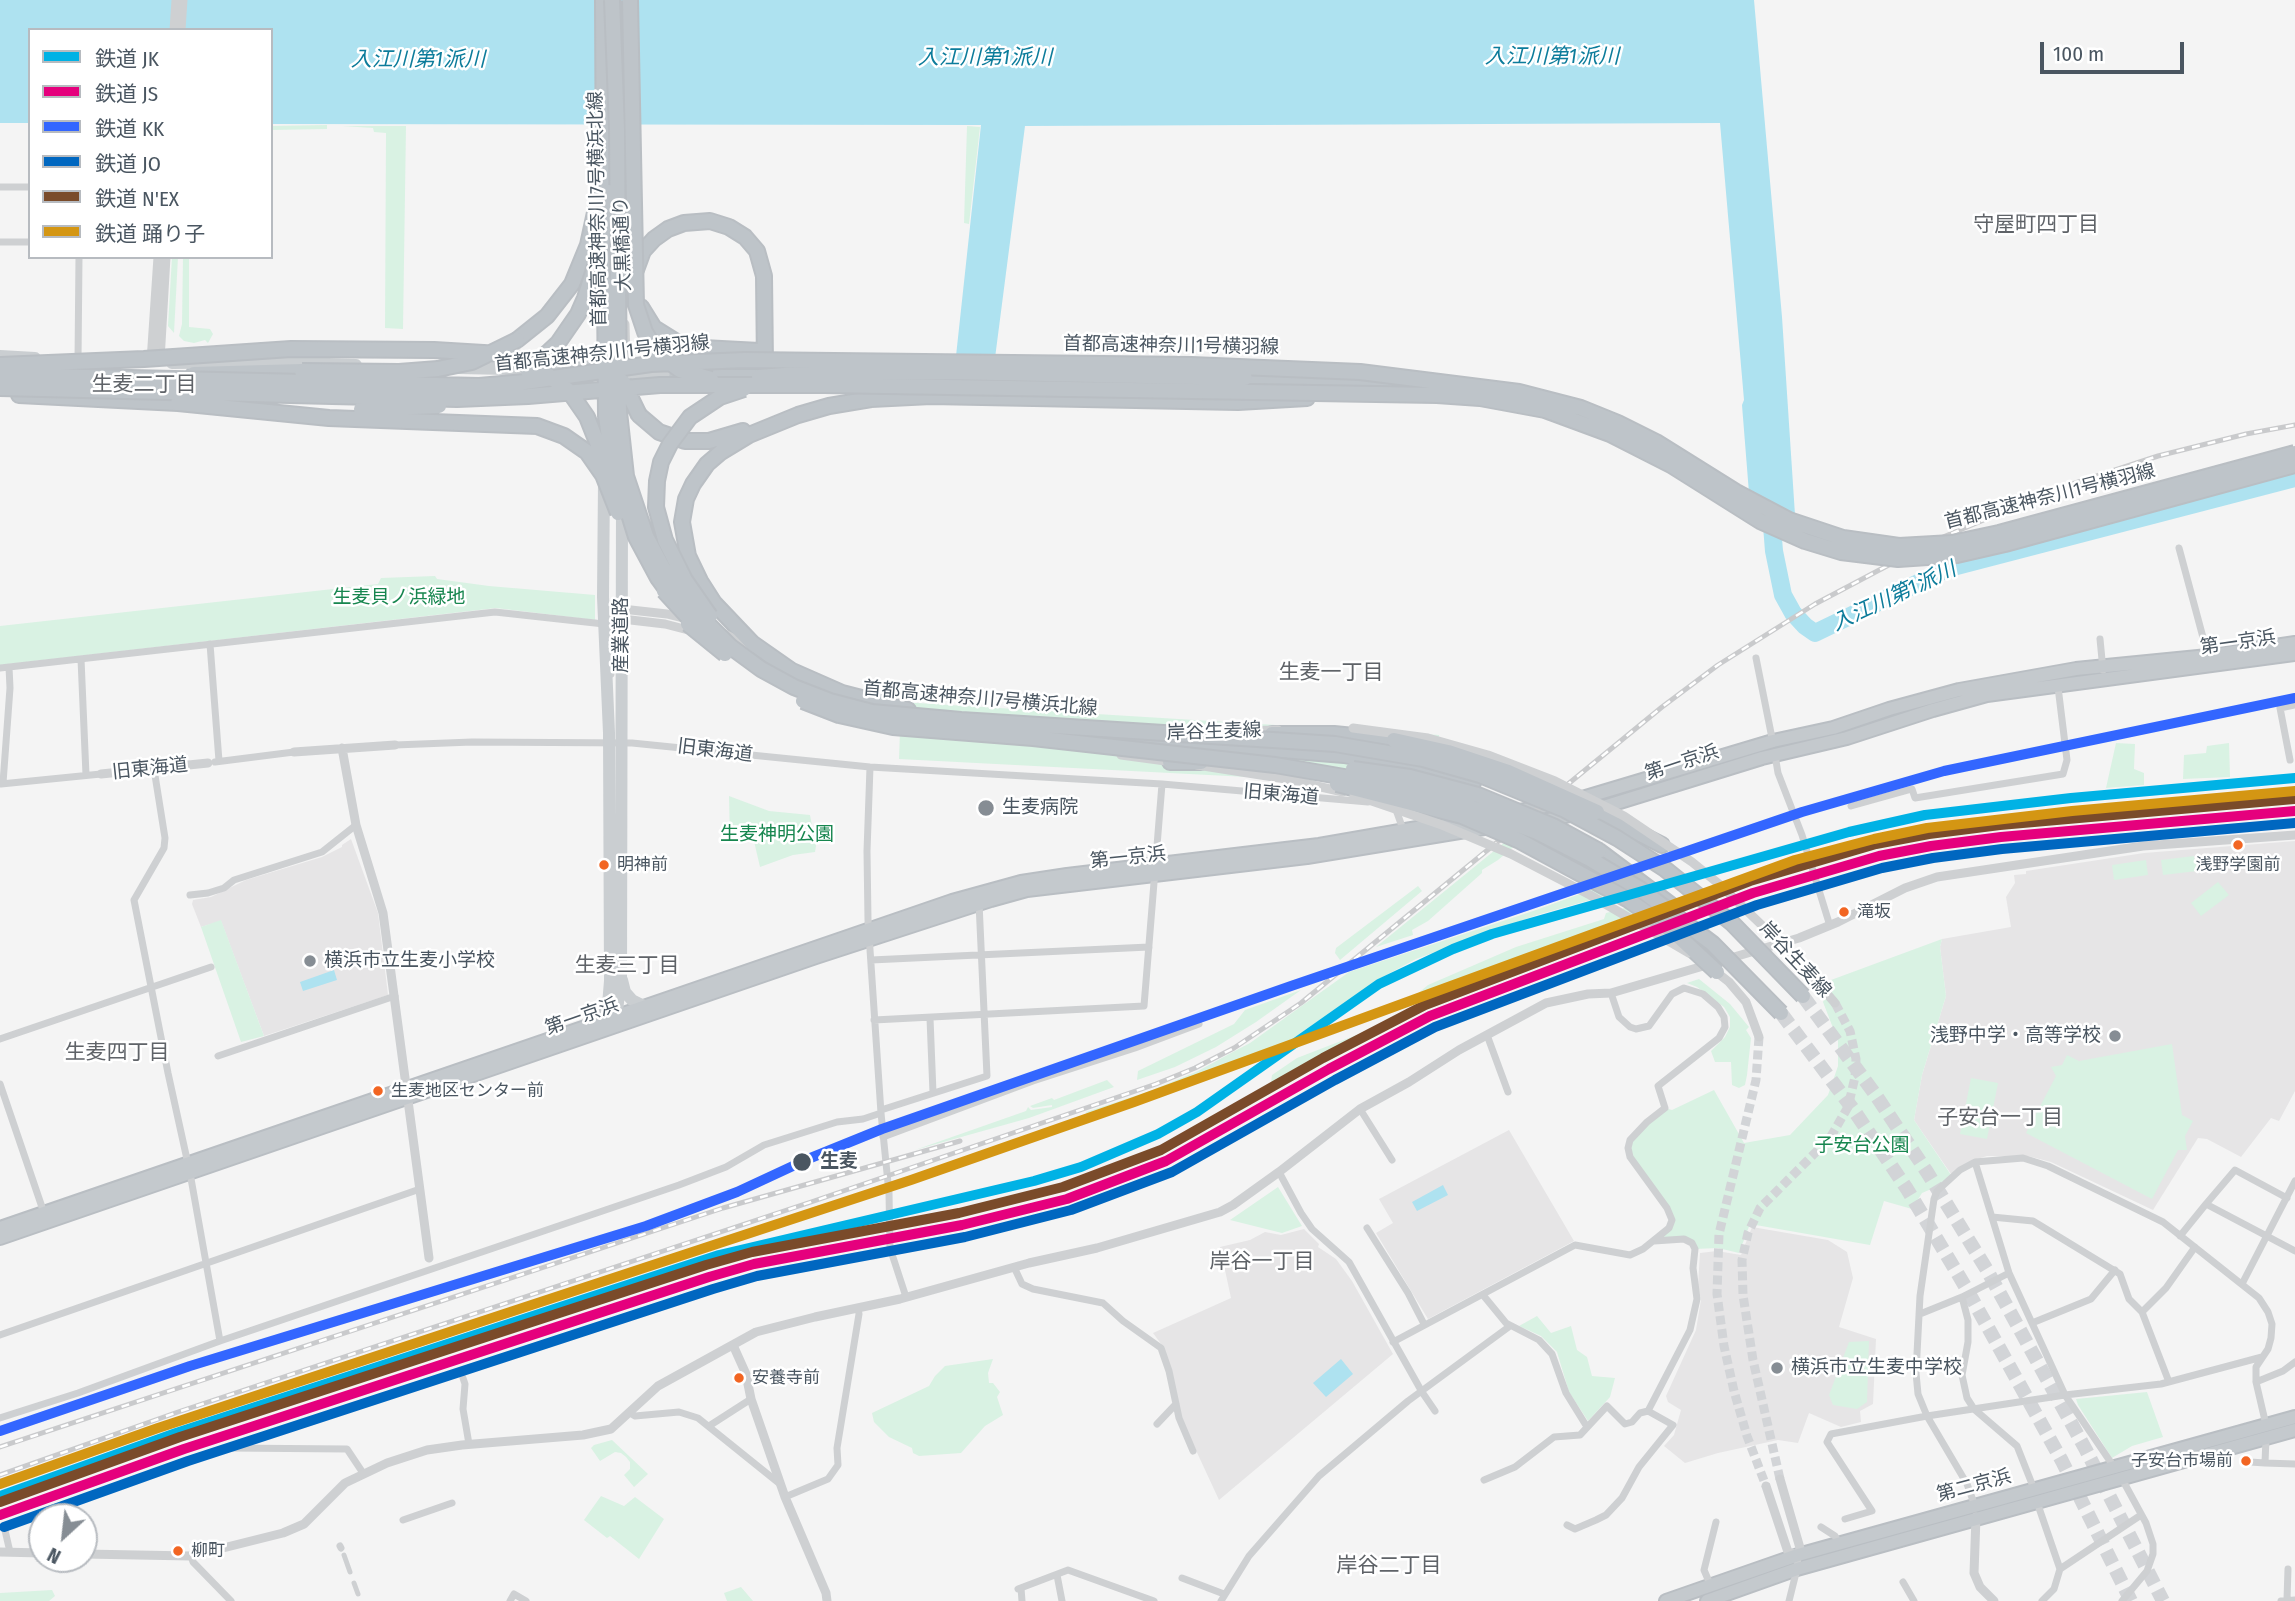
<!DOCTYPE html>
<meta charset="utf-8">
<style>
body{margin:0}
#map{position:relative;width:2295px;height:1601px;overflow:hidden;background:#f4f4f4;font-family:"Fira Sans Condensed","Noto Sans JP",sans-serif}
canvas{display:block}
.legend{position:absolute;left:28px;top:28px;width:245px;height:231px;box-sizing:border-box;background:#fff;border:2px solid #b7bbc0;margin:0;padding:9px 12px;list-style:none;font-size:21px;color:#4a5661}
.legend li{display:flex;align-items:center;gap:14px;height:35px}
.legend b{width:35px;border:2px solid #b7bbc0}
.north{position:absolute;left:28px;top:1503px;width:70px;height:70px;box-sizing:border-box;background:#fff;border:2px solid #b7bbc0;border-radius:50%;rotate:207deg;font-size:19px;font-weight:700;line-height:28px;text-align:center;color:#4a5661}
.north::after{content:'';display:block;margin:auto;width:24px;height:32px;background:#868d94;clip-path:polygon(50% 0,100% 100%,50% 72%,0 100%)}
.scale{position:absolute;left:2040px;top:42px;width:144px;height:32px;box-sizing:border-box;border:4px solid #4a5661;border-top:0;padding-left:9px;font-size:21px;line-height:24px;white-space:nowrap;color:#4a5661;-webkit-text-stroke:5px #fff;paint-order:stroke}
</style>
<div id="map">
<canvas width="2295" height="1601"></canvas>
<ul class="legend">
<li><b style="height:9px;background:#00b2e5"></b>鉄道 JK</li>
<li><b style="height:9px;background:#e5007d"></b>鉄道 JS</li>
<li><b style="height:9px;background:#36f"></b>鉄道 KK</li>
<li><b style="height:9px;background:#0067c0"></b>鉄道 JO</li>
<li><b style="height:9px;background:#7a4b2a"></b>鉄道 N'EX</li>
<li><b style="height:9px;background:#d49613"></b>鉄道 踊り子</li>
</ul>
<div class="north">N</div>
<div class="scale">100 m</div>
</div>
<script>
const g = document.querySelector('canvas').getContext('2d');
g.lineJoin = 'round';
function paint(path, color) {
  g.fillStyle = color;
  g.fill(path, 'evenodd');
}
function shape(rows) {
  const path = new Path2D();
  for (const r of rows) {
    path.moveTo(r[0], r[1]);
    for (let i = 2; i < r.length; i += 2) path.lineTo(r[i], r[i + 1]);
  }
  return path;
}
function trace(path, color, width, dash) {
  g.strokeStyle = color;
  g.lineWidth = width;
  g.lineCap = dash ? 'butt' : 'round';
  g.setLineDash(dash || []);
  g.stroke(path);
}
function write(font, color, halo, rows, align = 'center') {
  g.font = font + ' "Fira Sans Condensed","Noto Sans JP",sans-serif';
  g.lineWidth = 5;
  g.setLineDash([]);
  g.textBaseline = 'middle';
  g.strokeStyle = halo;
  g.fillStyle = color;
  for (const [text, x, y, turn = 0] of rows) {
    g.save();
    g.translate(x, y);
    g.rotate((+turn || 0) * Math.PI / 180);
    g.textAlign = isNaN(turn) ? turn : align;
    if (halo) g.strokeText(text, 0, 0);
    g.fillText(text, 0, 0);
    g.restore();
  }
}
const education = shape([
 [351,839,378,913,388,995,264,1036,221,921,201,927,192,904,193,900,211,897,246,880,322,857,342,847,342,845],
 [2295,841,2295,1091,2279,1121,2271,1118,2241,1157,2207,1139,2198,1138,2153,1210,2051,1162,2028,1156,1987,1156,1974,1160,1951,1174,1914,1120,1922,1075,1946,996,1940,947,1942,939,2011,927,2006,897,2015,883,2014,875,2026,874,2026,871,2144,853],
 [1509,1130,1574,1241,1428,1319,1376,1233,1393,1223,1379,1199],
 [1752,1227,1828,1240,1847,1252,1853,1278,1839,1327,1876,1339,1873,1404,1860,1411,1861,1422,1841,1427,1809,1413,1798,1443,1778,1440,1718,1453,1685,1463,1664,1446,1674,1435,1681,1410,1668,1402,1666,1396,1696,1330,1701,1300,1698,1285,1700,1253,1717,1251,1741,1255],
 [1304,1229,1319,1244,1318,1247,1336,1259,1352,1281,1393,1354,1219,1500,1181,1418,1164,1348,1153,1333,1231,1298,1220,1247,1250,1240,1265,1232,1281,1235]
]);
const green = shape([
 [327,125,327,129,271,130,271,126],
 [342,126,406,126,403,329,385,328,386,133,374,132,373,128],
 [967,126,980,127,969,224,964,223],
 [172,257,178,257,174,333,168,326],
 [183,257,189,257,189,327,210,329,213,334,208,343,205,340,194,343,184,341,179,336,182,324],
 [435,576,437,579,489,586,595,595,595,620,496,608,0,665,0,626,378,584,381,578],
 [901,702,1439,735,1441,787,899,759],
 [2116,743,2135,744,2134,769,2144,773,2144,785,2106,788],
 [2229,743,2230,777,2183,779,2184,755,2206,753,2207,746],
 [729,796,769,811,810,815,816,846,815,852,793,855,760,867,753,837,730,843],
 [1516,833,1524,838,1498,860,1482,870,1482,873,1428,921,1412,930,1413,935,1376,947],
 [2194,856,2197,871,2163,875,2161,860],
 [2146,860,2148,875,2114,880,2112,865],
 [1613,882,1626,890,1537,915,1416,959,1379,979,1292,1039,1267,1051,1087,1115,1086,1112,1150,1091,1198,1071,1231,1053,1250,1043,1349,972,1536,910],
 [2218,882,2229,895,2201,916,2191,903],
 [1418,886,1422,891,1340,960,1335,953,1336,948],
 [1643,903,1650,908,1416,995,1428,985,1516,947,1604,919,1606,913],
 [221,920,264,1036,241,1042,201,927],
 [1942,939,1940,947,1946,996,1922,1075,1914,1120,1951,1175,1936,1187,1922,1193,1912,1209,1884,1201,1870,1245,1750,1224,1739,1253,1718,1248,1695,1249,1688,1240,1653,1242,1672,1219,1630,1157,1630,1140,1665,1108,1672,1110,1714,1090,1744,1143,1790,1135,1828,1095,1838,1066,1838,1041,1823,1002,1831,980],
 [1699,979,1730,1004,1749,1027,1746,1030,1751,1038,1747,1075,1745,1085,1739,1088,1732,1085,1731,1062,1715,1062,1711,1051,1725,1037,1730,1027,1730,1017,1724,1007,1697,987,1687,983],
 [1301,990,1256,1022,1216,1047,1175,1067,1137,1080,1138,1071,1234,1024,1245,1010],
 [1424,1009,1366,1038,1270,1091,1272,1075,1297,1058],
 [2172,1044,2182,1115,2193,1121,2185,1136,2187,1150,2178,1150,2152,1199,2026,1133,2056,1076,2051,1067,2062,1065,2067,1055,2079,1061],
 [1971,1078,1998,1083,1987,1139,1960,1134],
 [1107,1080,1114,1087,1029,1118,915,1150,1026,1111,1028,1107,1031,1110,1052,1107,1052,1105,1033,1108,1030,1106,1052,1098,1054,1100],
 [1278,1187,1302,1226,1282,1233,1230,1220],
 [1537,1316,1551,1333,1571,1326,1577,1350,1587,1357,1592,1376,1615,1378,1610,1397,1588,1421,1569,1392,1557,1352,1541,1336,1519,1326],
 [1869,1341,1867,1402,1857,1409,1833,1405,1829,1395,1849,1342],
 [993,1359,988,1373,989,1383,993,1383,1000,1392,997,1397,1003,1415,985,1426,961,1453,919,1456,913,1453,912,1448,889,1437,874,1422,872,1413,929,1386,935,1376,945,1366],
 [2147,1392,2163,1437,2132,1446,2112,1458,2078,1405,2076,1399],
 [612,1440,648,1474,634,1487,624,1475,630,1469,630,1462,626,1457,621,1453,615,1452,600,1461,591,1448,594,1445],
 [601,1496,624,1506,635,1497,664,1519,639,1559,610,1536,607,1538,584,1520],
 [741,1587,753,1601,727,1601,724,1593],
 [52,1590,55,1596,49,1601,0,1601,0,1593]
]);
const water = shape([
 [0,0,1754,0,1782,317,1795,515,1749,493,1742,405,1744,400,1720,123,1025,126,995,358,956,356,981,125,271,124,271,30,30,30,30,123,0,123],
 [334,970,337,980,303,991,300,982],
 [1443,1185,1448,1195,1417,1211,1412,1202],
 [1341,1359,1353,1374,1326,1397,1313,1383]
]);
const river = shape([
 [1771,513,1774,551,1783,595,1793,613,1805,626,1815,633,1949,568,2295,478]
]);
const tertiaryTunnel = shape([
 [1759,1037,1756,1080,1719,1234,1717,1294,1724,1346,1734,1391,1747,1436,1766,1486],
 [1780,1479,1753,1360,1743,1295,1742,1260,1748,1233,1760,1208,1830,1138,1848,1107,1855,1077,1856,1059,1850,1031,1835,1003]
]);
const motorwayTunnel = shape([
 [1803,996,1875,1094,1927,1172,1987,1270,2086,1450,2163,1601],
 [1781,1013,1853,1109,1907,1189,1965,1286,2062,1461,2131,1601]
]);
const pedestrian = shape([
 [344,1555,350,1572],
 [354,1583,358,1594]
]);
const minor = shape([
 [0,187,30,187],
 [0,242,30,242],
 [78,360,79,257],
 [2179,548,2208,656],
 [2100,639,2103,670],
 [210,644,219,761],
 [1756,658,1773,743],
 [81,659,86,775],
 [0,668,495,612,604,624],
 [611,674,613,620,614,615,621,609],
 [395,745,472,742,632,743,870,767,1162,784,1368,802],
 [1775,755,1778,773,1802,835,1830,926],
 [2290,760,2280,708,2295,705],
 [215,762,294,752],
 [870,767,867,851,868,920,881,1113,889,1193,890,1248,906,1297],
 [154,769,165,838,164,848,134,900,168,1073,190,1173,220,1341],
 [3,783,10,688,9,667],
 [1,784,101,774],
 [1851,806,1912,789,1915,798,2063,774,2067,760,2058,687],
 [1395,807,1404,832],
 [190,895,208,893,224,888,234,880,322,852,356,825],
 [871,960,1149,947],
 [930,1018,933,1093],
 [874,1020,1144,1006,1162,784],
 [1487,1035,1508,1092],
 [0,1039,211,967],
 [218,1056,395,996],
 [0,1084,44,1213],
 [1360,1109,1392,1160],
 [881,1110,987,1076,979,903],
 [883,1137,1033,1081,1135,1048,1199,1024],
 [1975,1162,2009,1273,2065,1395,2114,1467],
 [1279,1172,1301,1213,1312,1229,1349,1262,1422,1392,1435,1411],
 [2206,1204,2235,1170,2287,1198],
 [1992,1217,2033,1221,2120,1274,2129,1299,2142,1312,2169,1382],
 [1367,1228,1408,1293,1424,1324],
 [2180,1236,2206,1204,2295,1251],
 [1014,1267,1022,1284,1033,1289,1103,1303,1123,1321,1161,1348,1169,1371,1179,1418,1193,1451],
 [2242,1284,2295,1181],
 [1483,1295,1506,1323,1539,1340,1552,1354,1566,1393,1587,1427],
 [1962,1297,1968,1320,1968,1342,1962,1375,1967,1398,1974,1409,2017,1446,2034,1489],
 [2142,1312,2166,1288,2195,1247],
 [1920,1314,1962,1297,2009,1273],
 [2032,1323,2091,1299,2115,1270],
 [0,1335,420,1189],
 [1393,1342,1575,1245,1630,1255,1643,1249,1669,1228,1672,1220,1667,1208,1630,1157,1628,1148,1630,1140,1647,1122,1665,1108,1658,1086,1719,1038,1725,1027,1724,1017,1718,1007,1703,994,1684,988,1672,994,1649,1026,1636,1029,1630,1027,1619,1017,1611,993],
 [463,1378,465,1384,463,1409,469,1444],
 [2256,1382,2283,1371,2295,1362],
 [630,1413,635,1416,679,1412,698,1418,780,1484],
 [0,1418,78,1393,220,1341,679,1185,726,1167,764,1145,837,1122,863,1119,881,1113],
 [1157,1424,1176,1404],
 [709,1426,751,1399],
 [228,1448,347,1449,363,1473],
 [2250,1462,2265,1463,2266,1438],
 [2265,1463,2295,1464],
 [2121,1477,2146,1523,2153,1544,2153,1554,2147,1571,2122,1601],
 [1484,1480,1515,1467,1554,1437,1580,1435,1607,1406,1625,1424,1632,1422,1640,1413,1648,1411,1690,1330,1697,1299,1693,1268,1695,1249,1692,1243,1684,1239,1654,1241],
 [785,1497,828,1479,838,1465,837,1448,859,1314,858,1308],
 [2037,1502,2060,1569,2054,1589,2042,1601],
 [1975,1506,1967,1484,1927,1416,1918,1394,1916,1373,1920,1296,1934,1199,1937,1191,1960,1170,1975,1162,2023,1158,2048,1166,2163,1222,2259,1298,2268,1312,2272,1324,2271,1338,2268,1349,2256,1367,2256,1382,2266,1425],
 [1845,1519,1872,1511,1827,1442,1831,1434,1927,1416,2065,1395,2161,1384,2262,1357],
 [403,1520,452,1503],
 [1567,1525,1575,1529,1596,1520,1606,1515,1622,1498,1639,1467,1673,1425,1648,1411],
 [4,1526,10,1552],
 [1821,1527,1835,1536,1839,1543],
 [340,1546,341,1548],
 [191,1556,193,1562,231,1601],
 [2060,1569,2141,1515],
 [1057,1575,1062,1601],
 [1182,1578,1224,1594],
 [1903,1582,1914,1601],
 [1710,1584,1704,1570,1716,1522],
 [1021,1588,1022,1601],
 [1018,1589,1068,1570,1154,1601],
 [2287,1599,2288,1569],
 [510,1601,514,1594,526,1601],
 [1221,1601,1249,1556,1319,1476,1408,1401,1510,1326],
 [1789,1601,1797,1569,1798,1555],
 [2281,1601,2295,1600]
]);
const tertiary = shape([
 [174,30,176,0],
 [181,30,183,0],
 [625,324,626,362],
 [160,360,166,257],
 [151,361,158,257],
 [622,609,667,614,687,619],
 [622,619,665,624,692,631],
 [723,633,751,648],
 [1232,731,1278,730],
 [342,748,356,825,383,913,429,1258],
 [294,752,395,745],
 [1121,755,1173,762],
 [1197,765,1286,779,1343,792],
 [101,774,208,763],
 [733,1345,746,1374,751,1399,785,1497,826,1593,827,1601],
 [1766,1486,1788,1552,1798,1555,1800,1548,1780,1479],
 [1976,1517,1974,1573,1980,1587,1994,1601],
 [0,1552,42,1553],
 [84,1554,191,1556,283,1533,304,1524,345,1483,387,1463,427,1450,462,1445,583,1435,611,1429,658,1386,756,1332,815,1317,900,1299,1029,1263,1097,1248,1220,1212,1233,1205,1279,1172,1360,1109,1409,1082,1459,1050,1546,1003,1588,994,1611,993,1799,938,1838,922,1905,888,1937,877,2143,846,2295,835]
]);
const primary = shape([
 [0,356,35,358],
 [172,363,274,362,356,365],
 [459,368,558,370,615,363],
 [613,380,676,377],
 [622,980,625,992,632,1000,644,1006],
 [599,1021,608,1005,610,981,609,733,603,597,604,482],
 [613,1022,617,1011,621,976,622,503]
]);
const trunk = shape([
 [1579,799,1773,741,1833,728,1889,709,1959,690,2076,669,2208,656,2295,643],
 [1597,809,1762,758,1847,738,1933,710,1987,695,2295,654],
 [1514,812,1555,804],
 [1539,822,1579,813],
 [0,1228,952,901,1021,882,1067,875,1319,845,1469,819],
 [0,1238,816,957,991,900,1027,890,1307,857,1490,827],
 [1666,1601,1798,1555,2295,1417],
 [1707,1601,1797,1569,2295,1430]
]);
const motorway = shape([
 [603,0,604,205],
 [604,239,605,284],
 [636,270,643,251,654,239,668,229,684,223,710,221,729,227,745,237,757,251,764,276,765,365],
 [641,307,654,328,678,343,703,348,759,351],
 [517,340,547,316,572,284,588,245,599,194],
 [194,374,302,371],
 [676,377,768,377],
 [1245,378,1287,377,1387,381],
 [981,379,1031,383],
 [19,395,178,403],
 [639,415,659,432,685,441,709,441,743,431],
 [908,710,842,693,792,671,752,643,714,603,700,581,688,556,682,522,686,499,693,484,707,464,721,452,749,435,798,415,829,406,871,399,931,396,1238,402,1307,398],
 [1272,734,1334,734,1394,740],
 [1132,738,1344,755,1411,767,1473,783],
 [1170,762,1201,762],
 [1597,812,1662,845],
 [1599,851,1671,905]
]);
const rail = shape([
 [0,1447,723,1208,960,1141],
 [0,1475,178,1412,814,1201,1156,1084,1195,1068,1234,1048,1301,1003,1662,707,1718,665,1815,604,1936,540,2060,488,2158,456,2246,434,2295,425]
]);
const tertiaryBridge = shape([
 [1353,728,1428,738,1488,755,1555,781,1624,816,1692,862,1719,884,1796,958,1835,1003],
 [1354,795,1442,825,1511,854,1590,895,1689,953],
 [1715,971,1729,982,1746,1002,1759,1037]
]);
const motorwayBridge = shape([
 [612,0,617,129,619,412,626,476,646,536,663,568,692,608,731,647,761,669,794,687,830,701,872,712,961,720,1335,744,1423,759,1480,775,1565,810,1617,838,1665,869,1732,923,1803,996],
 [630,0,636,305,645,332,659,355,680,370,711,379],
 [605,284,606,416,612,459,636,537,658,578,671,596],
 [0,365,144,359,291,349,434,350,500,354,519,359,537,367,569,391,587,417,606,465],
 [302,371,399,372,438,369,472,362,517,340],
 [528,371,558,343,578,314,585,298,601,247,608,192],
 [0,375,479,386,525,382,651,364,745,360,1191,365,1360,372,1519,392,1581,408,1618,423,1656,442,1736,492,1789,520,1843,538,1899,546,1952,543,1999,533,2295,453],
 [759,377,810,373,947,372,1245,378],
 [623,382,639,415],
 [0,388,457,399,528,396,660,385,824,385,1437,395,1480,398,1545,410,1610,434,1671,465,1760,521,1805,541,1841,552,1898,559,1957,555,2005,544,2295,465],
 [178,403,329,418,537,426,564,436,587,452,603,475,618,513],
 [361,409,439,406],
 [664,591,698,628],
 [710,616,685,580,665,540,656,507,657,481,661,462,670,444,690,417,720,397,744,389],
 [688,624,725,654],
 [803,701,839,715,893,727,1033,738,1275,765,1379,783,1459,803,1537,832,1590,859,1640,889,1713,944,1781,1013],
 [1394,740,1448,752,1508,772,1597,812],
 [1353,769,1410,777,1478,795,1553,826,1599,851],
 [1337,784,1462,816,1520,841,1627,899,1675,933,1717,972]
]);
const rail1 = shape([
 [0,1496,176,1433,719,1255,1034,1181,1081,1167,1158,1134,1197,1112,1379,984,1453,949,1492,934,1849,832,1925,815,2071,798,2295,778]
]);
const rail2 = shape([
 [0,1515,184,1449,709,1277,754,1264,962,1225,1067,1199,1166,1161,1329,1069,1430,1016,1753,893,1879,856,1931,846,2001,837,2295,811]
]);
const rail3 = shape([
 [0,1431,190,1366,646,1226,737,1192,808,1159,882,1129,1291,986,1802,812,1944,771,2295,698]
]);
const rail4 = shape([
 [4,1527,188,1461,713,1289,757,1276,965,1237,1071,1210,1172,1172,1335,1080,1435,1027,1757,905,1882,868,1933,858,2002,849,2295,823]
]);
const rail5 = shape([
 [0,1502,180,1437,706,1265,752,1252,959,1213,1063,1187,1161,1150,1323,1058,1425,1005,1750,881,1876,844,1929,834,2000,825,2294,799]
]);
const rail6 = shape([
 [0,1484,158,1428,911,1180,1134,1102,1795,860,1874,839,1927,828,2072,811,2295,791]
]);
const markers = [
 [986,808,9,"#868d94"],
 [2238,845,6,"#f26522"],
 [604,865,6,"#f26522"],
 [1844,912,6,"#f26522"],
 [310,961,7,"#868d94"],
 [2115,1036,7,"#868d94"],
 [378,1091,6,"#f26522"],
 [802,1162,10,"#4a5661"],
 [1777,1368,7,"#868d94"],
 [739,1378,6,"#f26522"],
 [2246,1461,6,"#f26522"],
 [178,1551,6,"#f26522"]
];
const busNames = [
 ["明神前",617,865],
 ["浅野学園前",2238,865,"center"],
 ["滝坂",1857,912],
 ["生麦地区センター前",391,1091],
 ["安養寺前",752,1378],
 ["子安台市場前",2233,1461,"right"],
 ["柳町",191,1551]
];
const streetNames = [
 ["首都高速神奈川7号横浜北線",598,209,-91],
 ["大黒橋通り",623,244,-92],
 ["首都高速神奈川1号横羽線",1171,346,1],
 ["首都高速神奈川1号横羽線",602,354,-6],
 ["首都高速神奈川1号横羽線",2050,497,-14],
 ["産業道路",622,635,-90],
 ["第一京浜",2238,643,-8],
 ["首都高速神奈川7号横浜北線",980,699,5],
 ["岸谷生麦線",1214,732,-2],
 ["旧東海道",715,751,7],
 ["第一京浜",1682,763,-18],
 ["旧東海道",150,769,-6],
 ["旧東海道",1281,795,5],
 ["第一京浜",1128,858,-6],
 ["岸谷生麦線",1795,960,47],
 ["第一京浜",582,1017,-19],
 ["第二京浜",1974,1486,-15]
];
const parkNames = [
 ["生麦貝ノ浜緑地",399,598],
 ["生麦神明公園",777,835],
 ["子安台公園",1862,1146]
];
const poiNames = [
 ["生麦病院",1002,808],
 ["横浜市立生麦小学校",324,961],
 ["浅野中学・高等学校",2101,1036,"right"],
 ["横浜市立生麦中学校",1791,1368]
];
const stopNames = [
 ["生麦",820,1162]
];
const waterNames = [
 ["入江川第1派川",1552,57],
 ["入江川第1派川",985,58],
 ["入江川第1派川",418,60],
 ["入江川第1派川",1894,597,-25]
];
const neighbourhoodNames = [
 ["守屋町四丁目",2036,225],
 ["生麦二丁目",144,385],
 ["生麦一丁目",1331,673],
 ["生麦三丁目",627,966],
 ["生麦四丁目",117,1053],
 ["子安台一丁目",2000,1118],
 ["岸谷一丁目",1262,1262],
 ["岸谷二丁目",1389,1566]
];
paint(education, '#e6e5e6');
paint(green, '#d9f2e3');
paint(water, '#aee2f0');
trace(river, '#aee2f0', 18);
trace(tertiaryTunnel, '#d2d4d7', 9, [9, 4.5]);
trace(motorwayTunnel, '#d2d4d7', 14, [14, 7]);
trace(trunk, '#b9bec3', 16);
trace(motorway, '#b9bec3', 18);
trace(pedestrian, '#ced0d2', 5);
trace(minor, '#ced0d2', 7);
trace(tertiary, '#ced0d2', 9);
trace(primary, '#caced1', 12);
trace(trunk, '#c4c9cd', 12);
trace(motorway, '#bec4c9', 14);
trace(rail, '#c9cacc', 5);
trace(rail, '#fff', 2.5, [8]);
trace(motorwayBridge, '#b9bec3', 18, []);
trace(tertiaryBridge, '#ced0d2', 9);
trace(motorwayBridge, '#bec4c9', 14);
trace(rail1, '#00b2e5', 10);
trace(rail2, '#e5007d', 10);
trace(rail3, '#36f', 10);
trace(rail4, '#0067c0', 10);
trace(rail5, '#7a4b2a', 10);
trace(rail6, '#d49613', 10);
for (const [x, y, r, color] of markers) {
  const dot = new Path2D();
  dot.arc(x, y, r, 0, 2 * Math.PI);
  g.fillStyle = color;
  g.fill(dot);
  trace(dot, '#fff', 2.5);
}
write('17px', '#4a5661', '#fff', busNames, 'left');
write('19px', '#4a5661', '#fff', streetNames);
write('19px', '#17864f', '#fff', parkNames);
write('19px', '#4a5661', '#fff', poiNames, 'left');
write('bold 19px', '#4a5661', '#fff', stopNames, 'left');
write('italic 21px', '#0c7c9b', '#fff', waterNames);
write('21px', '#5f6368', '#fff', neighbourhoodNames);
</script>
